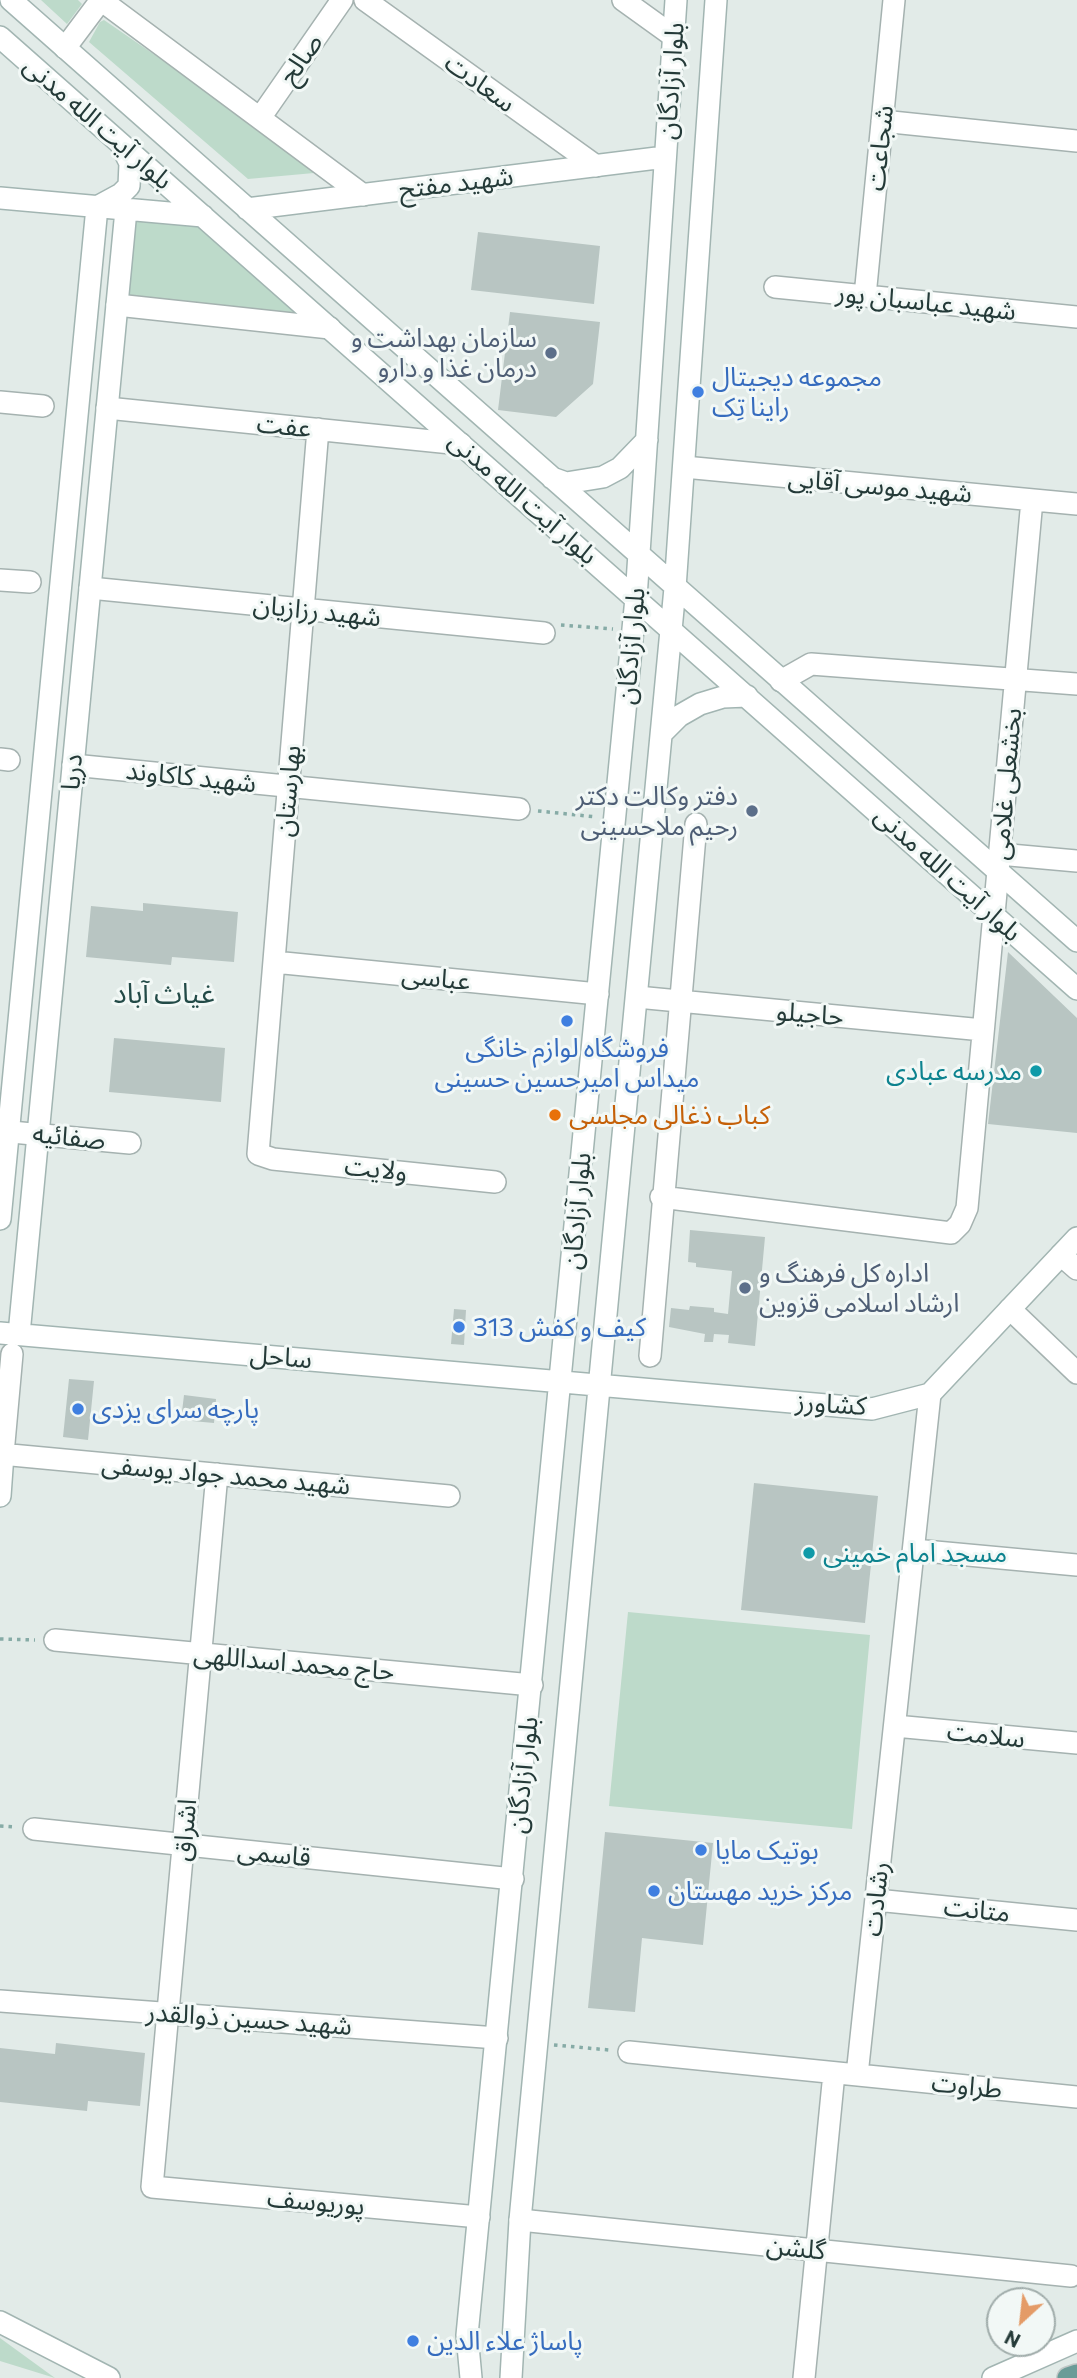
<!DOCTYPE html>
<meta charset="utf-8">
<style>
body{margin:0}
#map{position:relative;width:1077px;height:2378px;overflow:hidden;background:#e2ebe8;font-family:Commissioner,sans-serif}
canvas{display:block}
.north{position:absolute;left:986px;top:2287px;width:70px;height:70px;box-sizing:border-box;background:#f2f8f6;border:2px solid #a0acaa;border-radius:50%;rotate:207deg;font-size:19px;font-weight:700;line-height:28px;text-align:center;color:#243a38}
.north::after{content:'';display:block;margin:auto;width:24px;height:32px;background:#e49b67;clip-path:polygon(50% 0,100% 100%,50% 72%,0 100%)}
</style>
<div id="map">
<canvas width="1077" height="2378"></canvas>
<div class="north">N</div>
</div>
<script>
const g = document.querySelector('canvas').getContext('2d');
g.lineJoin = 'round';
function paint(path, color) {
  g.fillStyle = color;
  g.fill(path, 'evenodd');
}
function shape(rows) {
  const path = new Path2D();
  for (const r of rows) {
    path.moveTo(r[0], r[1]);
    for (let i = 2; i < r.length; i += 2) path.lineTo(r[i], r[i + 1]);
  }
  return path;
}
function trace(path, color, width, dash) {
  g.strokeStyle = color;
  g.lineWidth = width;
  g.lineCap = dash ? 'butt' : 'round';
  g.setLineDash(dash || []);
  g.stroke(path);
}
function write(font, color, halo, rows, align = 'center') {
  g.font = font + ' Commissioner,"Noto Sans Arabic",sans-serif';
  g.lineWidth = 6;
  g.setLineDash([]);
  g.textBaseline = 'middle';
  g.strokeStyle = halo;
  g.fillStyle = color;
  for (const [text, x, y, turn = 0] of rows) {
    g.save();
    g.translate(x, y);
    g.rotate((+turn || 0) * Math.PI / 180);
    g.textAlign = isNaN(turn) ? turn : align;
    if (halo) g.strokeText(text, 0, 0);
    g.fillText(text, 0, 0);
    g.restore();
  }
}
const green = shape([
 [41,0,78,0,82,4,67,24],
 [104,20,325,172,248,179,89,42,100,22],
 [126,210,203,216,330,328,117,305],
 [628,1612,870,1635,852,1829,609,1806],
 [0,2338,55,2378,0,2361]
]);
const building = shape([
 [478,232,600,246,594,304,471,290],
 [510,312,600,322,593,384,556,417,498,410],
 [143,903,238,912,234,962,172,957,171,965,86,957,91,906,143,911],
 [1008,952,1077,1018,1077,1133,988,1124],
 [114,1038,225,1048,221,1102,109,1092],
 [690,1230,765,1237,755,1346,728,1343,729,1335,714,1334,713,1342,704,1342,705,1334,669,1327,671,1308,689,1310,690,1306,714,1308,714,1312,728,1314,732,1271,696,1267,696,1263,688,1262],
 [454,1309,466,1310,464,1345,451,1344],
 [69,1379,94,1381,88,1440,63,1437],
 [184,1395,216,1399,214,1423,181,1420],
 [754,1483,878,1496,865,1623,741,1610],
 [605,1832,713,1843,703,1945,642,1938,635,2012,588,2008],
 [56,2043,145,2053,140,2106,88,2101,87,2111,0,2102,0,2048,55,2054]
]);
const path = shape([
 [561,625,613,629],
 [538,811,597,817],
 [0,1639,35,1640],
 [0,1826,15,1827],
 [554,2045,609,2050]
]);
const street = shape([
 [101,0,363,195],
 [365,0,596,166],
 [623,0,673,36],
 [65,48,101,0],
 [260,118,342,0],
 [882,121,1077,141],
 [775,287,1077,317],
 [865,296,894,0],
 [117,305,330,328],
 [0,402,43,406],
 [107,408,461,444],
 [318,429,258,1154,273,1159,495,1182],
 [684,467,1077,504],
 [0,580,30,582],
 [90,588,544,633],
 [781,681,811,664,1077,684],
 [0,759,9,760],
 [73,765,519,809],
 [999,854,1077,861],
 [274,962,598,994],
 [637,997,983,1030],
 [0,1131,130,1143],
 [661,1197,951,1233,960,1224,967,1208,1032,500],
 [1061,1255,1077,1269],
 [1010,1309,1077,1373],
 [650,1356,696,824],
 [0,1454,449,1496],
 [3,1454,12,1354],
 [217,1474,152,2187,479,2217],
 [914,1550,1077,1565],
 [55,1640,532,1685],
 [895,1726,1077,1743],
 [34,1829,513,1879],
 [876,1900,1077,1920],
 [0,2001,497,2038],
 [629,2052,1077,2097],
 [857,2075,930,1394],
 [520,2220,1071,2276],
 [804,2378,834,2073]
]);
const secondary = shape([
 [11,0,1077,941],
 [0,37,1077,989],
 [0,198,203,216],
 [247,209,665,157],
 [552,478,566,483,603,477,620,468,647,440],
 [662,733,679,716,700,704,723,697,747,696],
 [0,1219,97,207,121,194,129,186,130,163,122,147],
 [0,1333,872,1409,930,1394,1077,1238],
 [19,1334,126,210],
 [0,1496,3,1454],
 [0,2322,109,2378],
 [471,2378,467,2335,636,598,676,0],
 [511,2378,520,2220,675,588,716,0],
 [993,2378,1077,2341]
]);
const primary = shape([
 [1068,2378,1077,2375]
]);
const markers = [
 [551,353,7,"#5c6f8a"],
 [698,392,7,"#3f7fe0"],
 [752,811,7,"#5c6f8a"],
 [567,1021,7,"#3f7fe0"],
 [1036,1071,7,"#0f9aa8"],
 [555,1115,7,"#e8710a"],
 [745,1288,7,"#5c6f8a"],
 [459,1327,7,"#3f7fe0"],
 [78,1409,7,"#3f7fe0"],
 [809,1553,7,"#0f9aa8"],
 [701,1850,7,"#3f7fe0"],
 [654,1891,7,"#3f7fe0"],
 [413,2341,7,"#3f7fe0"]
];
const streetNames = [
 ["صالح",301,59,-55],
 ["بلوار آزادگان",671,81,-86],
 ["سعادت",480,83,36],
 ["بلوار آیت الله مدنی",98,123,41],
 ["شجاعت",880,148,-84],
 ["شهید مفتح",456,183,-7],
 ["شهید عباسبان پور",926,302,6],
 ["عفت",284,426,6],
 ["شهید موسی آقایی",880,486,5],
 ["بلوار آیت الله مدنی",523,498,41],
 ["شهید رزازیان",317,611,6],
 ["بلوار آزادگان",631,646,-85],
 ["دریا",72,772,-85],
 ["شهید کاکاوند",191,777,6],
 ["بخشعلی غلامی",1006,784,-85],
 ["بهارستان",288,791,-85],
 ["بلوار آیت الله مدنی",948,874,42],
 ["عباسی",436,978,6],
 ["حاجیلو",810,1014,5],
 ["صفائیه",69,1137,6],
 ["ولایت",376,1169,6],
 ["بلوار آزادگان",577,1211,-85],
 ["ساحل",281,1357,5],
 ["کشاورز",831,1404,4],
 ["شهید محمد جواد یوسفی",226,1475,5],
 ["حاج محمد اسداللهی",294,1663,5],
 ["سلامت",986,1735,6],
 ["بلوار آزادگان",523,1775,-84],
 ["اشراق",185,1830,-85],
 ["قاسمی",274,1854,6],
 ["رشادت",876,1899,-84],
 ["متانت",977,1910,6],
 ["شهید حسین ذوالقدر",249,2019,4],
 ["طراوت",967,2086,6],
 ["پوریوسف",316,2202,5],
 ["گلشن",796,2248,6]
];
const serviceNames = [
 ["سازمان بهداشت و",537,338],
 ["درمان غذا و دارو",537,368],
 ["دفتر وکالت دکتر",738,796],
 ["رحیم ملاحسینی",738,826],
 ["اداره کل فرهنگ و",759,1273,"left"],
 ["ارشاد اسلامی قزوین",759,1303,"left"]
];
const shopNames = [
 ["مجموعه دیجیتال",712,377],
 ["راینا تِک",712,407],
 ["فروشگاه لوازم خانگی",567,1048,"center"],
 ["میداس امیرحسین حسینی",567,1078,"center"],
 ["کیف و کفش 313",473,1327],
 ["پارچه سرای یزدی",92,1409],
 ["بوتیک مایا",715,1850],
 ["مرکز خرید مهستان",668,1891],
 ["پاساژ علاء الدین",427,2341]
];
const cultureNames = [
 ["مدرسه عبادی",1022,1071],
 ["مسجد امام خمینی",823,1553,"left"]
];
const foodNames = [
 ["کباب ذغالی مجلسی",569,1115]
];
const neighbourhoodNames = [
 ["غیاث آباد",164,994]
];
paint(green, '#bddaca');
paint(building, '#b8c5c2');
trace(street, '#a5b2b0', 24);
trace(secondary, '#a2b5b2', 24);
trace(primary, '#c2c8c7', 24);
trace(path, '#86aba6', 3.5, [3.5, 5]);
trace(street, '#fff', 21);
trace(secondary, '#fff', 21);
trace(primary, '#6b9c98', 21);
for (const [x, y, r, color] of markers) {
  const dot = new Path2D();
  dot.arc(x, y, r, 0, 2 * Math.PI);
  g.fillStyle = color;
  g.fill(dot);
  trace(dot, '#f2f8f6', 2.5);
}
write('26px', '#243a38', '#f2f8f6', streetNames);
write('26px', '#4e5e75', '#f2f8f6', serviceNames, 'right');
write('26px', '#366cbe', '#f2f8f6', shopNames, 'left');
write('26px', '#0d838f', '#f2f8f6', cultureNames, 'right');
write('26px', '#c56008', '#f2f8f6', foodNames, 'left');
write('28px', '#224a47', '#f2f8f6', neighbourhoodNames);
</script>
